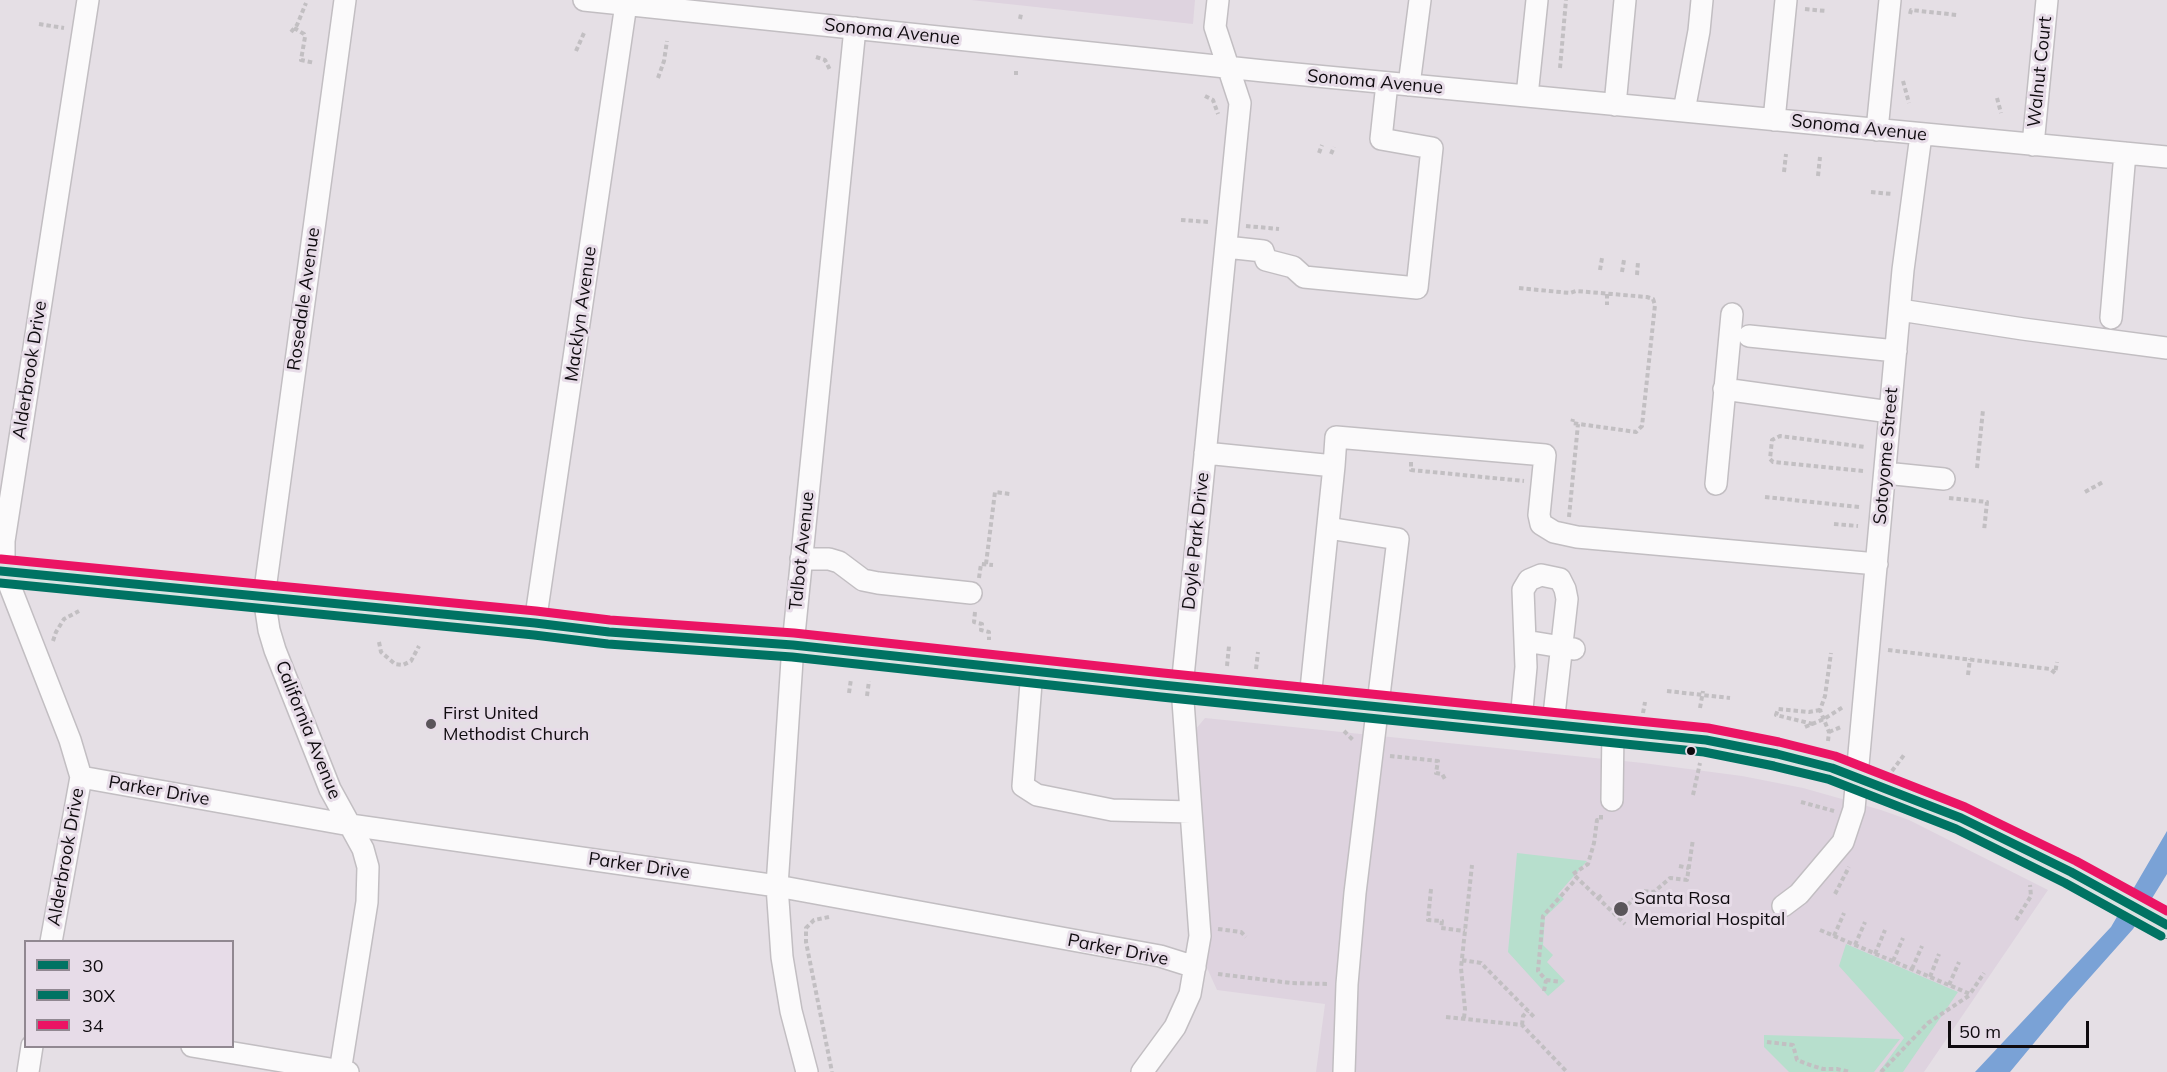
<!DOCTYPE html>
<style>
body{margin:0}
#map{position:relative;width:2167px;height:1072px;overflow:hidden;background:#e5dfe5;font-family:Mulish,sans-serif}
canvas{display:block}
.legend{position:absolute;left:24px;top:940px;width:210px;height:108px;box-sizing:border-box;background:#e7dce8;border:2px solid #918891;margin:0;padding:8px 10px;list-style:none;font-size:18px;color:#0f0b0f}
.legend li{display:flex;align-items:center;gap:12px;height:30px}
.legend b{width:30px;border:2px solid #918891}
.scale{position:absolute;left:1948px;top:1021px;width:141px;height:27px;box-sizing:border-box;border:3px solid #0f0b0f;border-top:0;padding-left:8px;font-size:18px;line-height:21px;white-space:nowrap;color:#0f0b0f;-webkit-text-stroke:4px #e7dce8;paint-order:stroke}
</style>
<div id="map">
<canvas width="2167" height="1072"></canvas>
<ul class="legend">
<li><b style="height:8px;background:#007363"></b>30</li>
<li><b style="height:8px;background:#007363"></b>30X</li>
<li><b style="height:8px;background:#eb1464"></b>34</li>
</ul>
<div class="scale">50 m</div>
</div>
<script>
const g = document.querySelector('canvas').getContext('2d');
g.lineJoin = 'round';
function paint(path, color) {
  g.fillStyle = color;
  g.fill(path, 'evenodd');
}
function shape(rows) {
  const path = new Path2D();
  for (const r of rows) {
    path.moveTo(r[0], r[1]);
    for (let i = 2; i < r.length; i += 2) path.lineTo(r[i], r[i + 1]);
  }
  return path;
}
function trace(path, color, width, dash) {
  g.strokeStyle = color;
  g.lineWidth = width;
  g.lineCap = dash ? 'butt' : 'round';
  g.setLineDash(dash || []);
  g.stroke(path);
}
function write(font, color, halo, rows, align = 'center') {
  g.font = font + ' Mulish,sans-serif';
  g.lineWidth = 6;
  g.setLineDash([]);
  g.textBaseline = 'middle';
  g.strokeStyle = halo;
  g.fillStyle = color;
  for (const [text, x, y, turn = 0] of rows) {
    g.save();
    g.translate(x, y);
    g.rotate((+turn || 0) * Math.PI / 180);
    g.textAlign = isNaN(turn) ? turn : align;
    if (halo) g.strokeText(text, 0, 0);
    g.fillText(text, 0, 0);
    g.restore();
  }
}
const built = shape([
 [971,0,1195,0,1193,24],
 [1205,718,1643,763,1742,776,1803,788,1881,810,1909,820,2048,890,1924,1072,1316,1072,1325,1004,1217,990,1203,959,1195,730]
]);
const green = shape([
 [1517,853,1587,861,1558,894,1564,899,1545,917,1543,945,1553,955,1547,962,1565,981,1548,996,1508,952],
 [1846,944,1958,992,1903,1072,1879,1072,1904,1038,1839,966],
 [1764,1035,1900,1039,1874,1072,1789,1072,1764,1047]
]);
const water = shape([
 [2167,831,2167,874,2133,929,2068,1002,2010,1072,1975,1072,2111,927]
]);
const path = shape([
 [1805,9,1826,11],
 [1910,14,1911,10,1957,15],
 [1020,19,1021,14],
 [39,24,64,28],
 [294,28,304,34,305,37,301,60,315,63],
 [291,32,297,25,306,3],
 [576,51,584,33],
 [816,57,825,60,830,70],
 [1560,68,1566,0],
 [1016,71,1016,75],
 [658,78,664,61,667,41],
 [1903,81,1909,103],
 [1205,96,1213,100,1218,114],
 [1997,98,2001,113],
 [1319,153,1322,145],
 [1331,154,1334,147],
 [1784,172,1786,154],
 [1818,176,1820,157],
 [1871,192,1892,194],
 [1181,220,1209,222],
 [1246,226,1279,229],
 [1600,270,1602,258],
 [1622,272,1624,260],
 [1637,275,1638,262],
 [1519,288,1570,293,1576,291,1647,297,1653,299,1655,305,1642,426,1636,432,1572,423,1573,419],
 [1607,294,1607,305],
 [1411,462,1411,470,1524,481],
 [1977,468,1983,410],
 [1863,471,1773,462,1770,459,1772,440,1780,436,1865,447],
 [2085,492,2103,482],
 [1765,497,1859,507],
 [1949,498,1987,502,1984,531],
 [1569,517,1578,424],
 [1834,524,1858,526],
 [986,564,995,492,1010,494],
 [979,578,981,564,993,565],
 [975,612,974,622,982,624,981,630,989,632,989,640],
 [53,641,56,632,64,619,79,611],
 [379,642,381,652,395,664,403,665,411,661,419,646],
 [1888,650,2050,669,2055,673,2057,662],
 [1227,666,1229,646],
 [1256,669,1258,652],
 [1968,675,1970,659],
 [1667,691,1730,698],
 [849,693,851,679],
 [867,696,869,681],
 [1700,708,1703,691],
 [1643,713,1645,702],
 [1813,724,1776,715,1778,709,1809,712,1820,710],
 [1805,727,1824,719,1843,707],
 [1344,731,1354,741],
 [1829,732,1841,727],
 [1828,741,1829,732,1820,710,1825,696,1831,653],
 [1390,756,1438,761,1436,773,1442,774,1446,781],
 [1892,771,1904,755],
 [1693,795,1700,763],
 [1801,802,1834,811],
 [1601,815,1601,820,1597,820,1594,843,1588,864,1573,874,1625,924],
 [1679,866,1689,868],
 [1431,889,1428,920,1442,921,1441,928,1465,931],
 [1835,894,1849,867],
 [1598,898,1603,894],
 [1617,916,1641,891,1654,892,1670,878,1687,880,1693,839],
 [829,917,814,920,806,928,806,942,832,1072],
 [2016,920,2031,896,2030,885],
 [1218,929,1241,932,1246,937],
 [1820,930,1970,994,1984,973],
 [1834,936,1844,913],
 [1855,945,1865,922],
 [1875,954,1885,930],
 [1462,960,1481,963,1535,1018],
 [1893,961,1903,938],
 [1912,969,1922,946],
 [1218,974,1291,983,1329,984],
 [1930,977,1939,954],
 [1546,980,1561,982],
 [1949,985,1959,962],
 [1544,991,1546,980,1538,971,1543,916,1577,878],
 [1446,1017,1522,1025,1567,1072],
 [1464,1018,1465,1009,1461,968,1472,865],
 [1522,1025,1523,1016,1528,1011],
 [1767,1042,1793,1045,1797,1060,1810,1065,1823,1069,1837,1069,1850,1072],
 [1881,1072,1928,1023,1970,995]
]);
const minor = shape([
 [584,0,1264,71,2167,157],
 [1409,85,1420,0],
 [1527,96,1537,0],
 [1615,105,1625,0],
 [1684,111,1699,31,1702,0],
 [1774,120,1786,0],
 [1877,130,1890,0],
 [2033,145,2047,0],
 [1226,247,1263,251,1266,260,1293,267,1304,277,1417,288,1432,148,1381,139,1387,83],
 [1900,310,2023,329,2167,348],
 [2111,318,2125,153],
 [1749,336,1896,351],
 [1724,389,1890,412],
 [1205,453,1334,466,1310,699],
 [1334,466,1336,437,1545,455,1539,515,1541,524,1554,532,1577,537,1877,564],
 [1885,473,1944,479],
 [1716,484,1732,314],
 [1328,528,1398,539,1355,893,1347,984,1344,1072],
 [801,559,829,559,839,562,863,580,878,583,971,593],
 [535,623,626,4],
 [1525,641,1574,649],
 [1032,670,1023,786,1037,795,1112,810,1191,812],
 [1521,720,1526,667,1523,590,1529,580,1541,575,1560,579,1565,589,1567,599,1553,724],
 [81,777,350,825,777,886,1160,956,1195,967],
 [1612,800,1613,730],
 [1783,906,1799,894,1843,842,1854,809,1903,270,1921,135],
 [51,942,81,777,70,740,4,571,4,541,88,0],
 [192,1046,348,1072],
 [28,1072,32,1046],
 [340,1072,367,902,368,867,363,849,330,789,275,650,269,630,264,597,345,0],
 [807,1072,791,1011,782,957,777,886,793,645,855,28],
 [1142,1072,1175,1027,1190,994,1200,936,1182,687,1240,103,1215,27,1218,0]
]);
const major = shape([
 [0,571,535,623,609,632,793,645,1162,685,1706,740,1777,754,1832,768,1961,818,2071,872,2167,925]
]);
const bus1 = shape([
 [0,571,535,623,609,632,793,645,1162,685,1706,740,1777,754,1832,768,1961,818,2071,872,2167,925]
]);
const bus2 = shape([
 [0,583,534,635,608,644,792,657,1161,697,1704,752,1774,766,1828,779,1956,829,2065,883,2161,936]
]);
const bus3 = shape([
 [1,559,536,611,610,620,794,633,1163,673,1708,728,1779,742,1835,756,1965,807,2076,861,2167,911]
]);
const markers = [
 [431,724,6,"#5a555a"],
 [1691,751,5,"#0f0b0f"],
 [1621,909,8,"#5a555a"]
];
const streetNames = [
 ["Sonoma Avenue",892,32,6],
 ["Walnut Court",2040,72,-84],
 ["Sonoma Avenue",1375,82,5],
 ["Sonoma Avenue",1859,128,6],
 ["Rosedale Avenue",304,299,-82],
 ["Macklyn Avenue",581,314,-82],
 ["Alderbrook Drive",30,370,-81],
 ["Sotoyome Street",1886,456,-85],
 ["Doyle Park Drive",1196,541,-84],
 ["Talbot Avenue",802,551,-84],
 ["California Avenue",308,730,68],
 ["Parker Drive",159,791,10],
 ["Alderbrook Drive",66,857,-80],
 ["Parker Drive",639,866,8],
 ["Parker Drive",1118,950,11]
];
const poiNames = [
 ["First United",443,714],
 ["Methodist Church",443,735],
 ["Santa Rosa",1634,899],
 ["Memorial Hospital",1634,920]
];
paint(built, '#ded3df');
paint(green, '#b7dfcd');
paint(water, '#7aa2d6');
trace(minor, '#c2bec2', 24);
trace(major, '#8b9699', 28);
trace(path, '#c2bfc2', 4, [4.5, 3]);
trace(minor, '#fbfafb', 21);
trace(major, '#dae2e2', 26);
trace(bus1, '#007363', 9);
trace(bus2, '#007363', 9);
trace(bus3, '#eb1464', 9);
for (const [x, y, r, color] of markers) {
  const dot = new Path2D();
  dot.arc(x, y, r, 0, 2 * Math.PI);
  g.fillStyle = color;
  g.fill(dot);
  trace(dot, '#e7dce8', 2);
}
write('18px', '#0f0b0f', '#e7dce8', streetNames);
write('18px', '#0f0b0f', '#e7dce8', poiNames, 'left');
</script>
